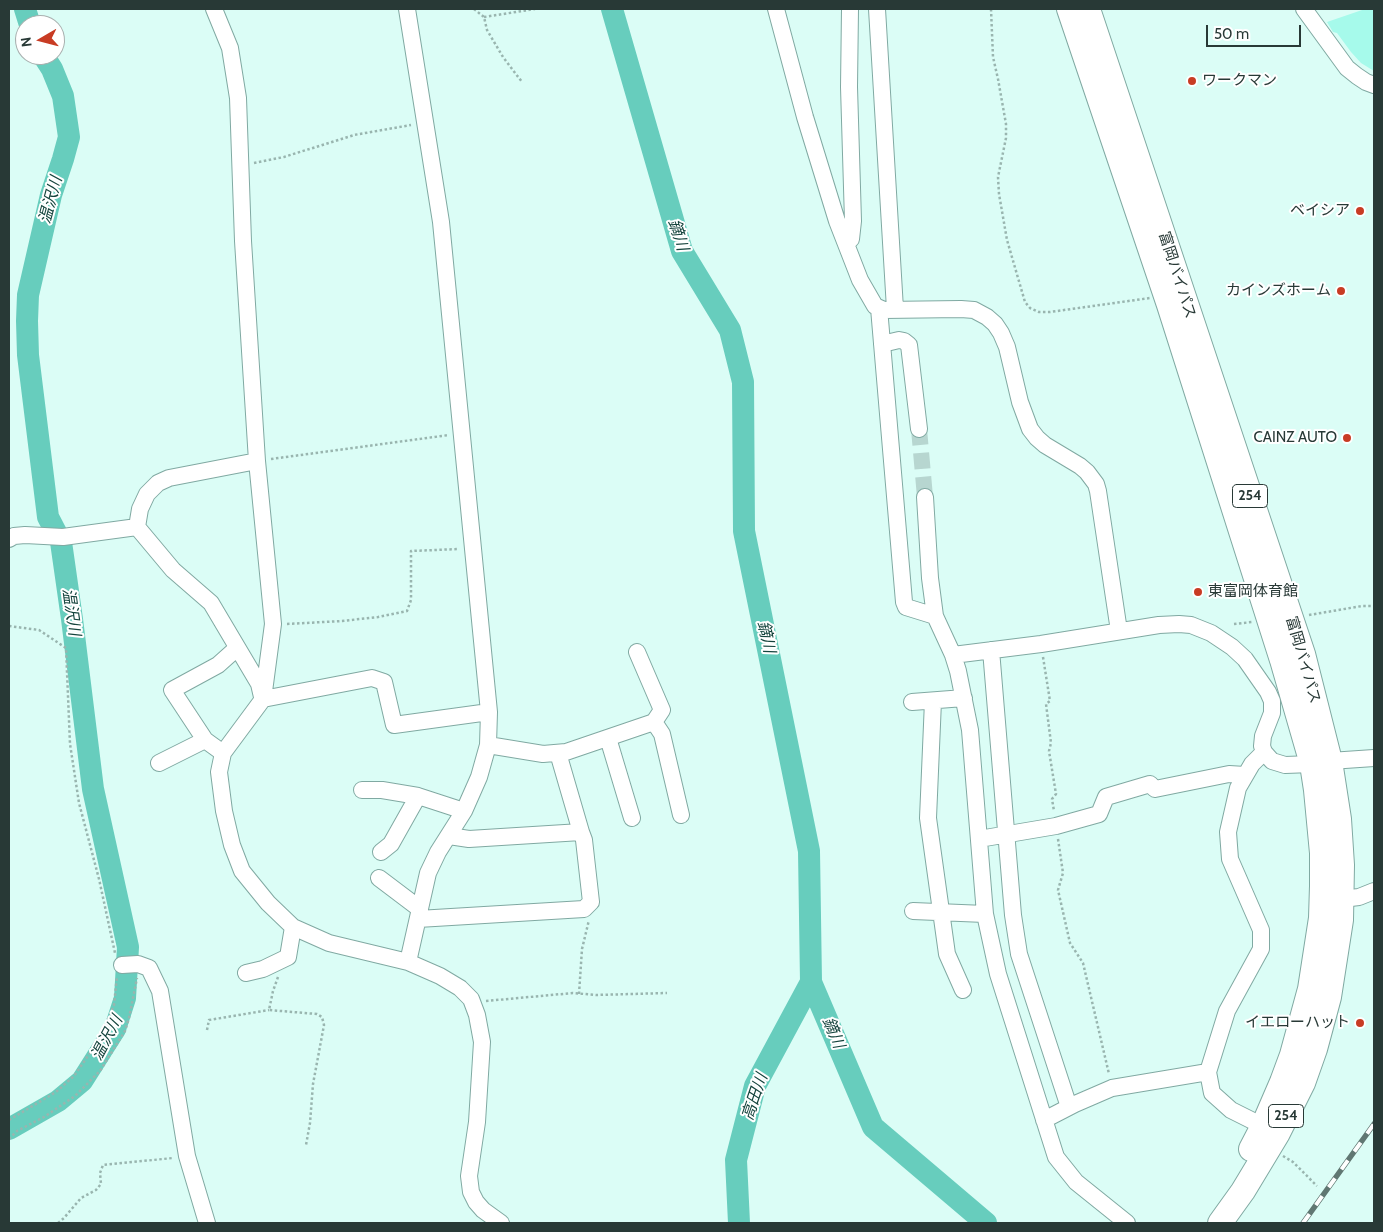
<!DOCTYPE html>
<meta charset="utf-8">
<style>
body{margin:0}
#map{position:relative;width:1383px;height:1232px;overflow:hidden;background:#dbfdf6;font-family:Cabin,sans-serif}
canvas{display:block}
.frame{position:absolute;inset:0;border:10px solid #283936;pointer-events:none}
.north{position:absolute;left:15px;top:15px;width:50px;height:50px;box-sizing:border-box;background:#fff;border:1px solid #a9b0af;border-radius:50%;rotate:262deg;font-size:14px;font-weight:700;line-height:20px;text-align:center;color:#283936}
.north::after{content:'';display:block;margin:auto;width:18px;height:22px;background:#c83c24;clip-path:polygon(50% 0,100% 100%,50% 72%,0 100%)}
.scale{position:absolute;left:1206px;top:25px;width:95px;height:22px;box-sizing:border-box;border:2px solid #283936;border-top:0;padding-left:6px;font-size:15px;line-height:18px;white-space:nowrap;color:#283936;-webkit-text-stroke:4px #fff;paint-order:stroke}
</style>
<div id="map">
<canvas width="1383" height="1232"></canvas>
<div class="frame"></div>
<div class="north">N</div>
<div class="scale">50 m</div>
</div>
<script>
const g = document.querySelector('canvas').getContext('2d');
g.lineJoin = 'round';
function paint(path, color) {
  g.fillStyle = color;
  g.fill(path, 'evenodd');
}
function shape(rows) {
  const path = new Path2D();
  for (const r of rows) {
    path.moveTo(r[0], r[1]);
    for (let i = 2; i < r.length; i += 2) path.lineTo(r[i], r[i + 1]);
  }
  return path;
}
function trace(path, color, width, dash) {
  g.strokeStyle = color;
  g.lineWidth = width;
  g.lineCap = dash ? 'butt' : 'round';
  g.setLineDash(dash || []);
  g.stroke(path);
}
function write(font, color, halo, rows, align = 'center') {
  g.font = font + ' Cabin,"Noto Sans JP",sans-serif';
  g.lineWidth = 4;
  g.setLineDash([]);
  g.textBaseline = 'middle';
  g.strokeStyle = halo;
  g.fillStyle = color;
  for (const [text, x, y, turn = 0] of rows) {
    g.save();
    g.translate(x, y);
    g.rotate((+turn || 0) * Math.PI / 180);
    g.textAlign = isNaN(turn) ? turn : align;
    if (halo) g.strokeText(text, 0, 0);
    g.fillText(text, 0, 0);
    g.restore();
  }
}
const green = shape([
 [1365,9,1374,9,1374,71,1361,63,1351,52,1337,33,1333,32,1327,22]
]);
const river = shape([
 [25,9,30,25],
 [612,9,682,251,730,330,743,382,744,531,809,851,811,982,873,1127,986,1223],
 [9,1129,58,1101,82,1081,115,1029,125,998,128,947,93,789,72,619,61,542,48,517,28,355,27,321,28,295,51,195,63,159,69,137,63,96,52,69,43,55],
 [739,1223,736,1160,755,1086,811,982]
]);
const minorTunnel = shape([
 [919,429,925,497]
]);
const path = shape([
 [474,9,484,17,487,30,503,57,522,82],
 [991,9,993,57,998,79,1006,124,1006,138,998,177,999,194,1007,240,1025,302,1030,308,1039,312,1050,312,1150,298],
 [484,17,535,9],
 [254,163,284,157,354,135,411,125],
 [271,459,449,435],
 [1309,615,1362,606,1374,606],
 [287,624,342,621,378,617,407,611,411,600,411,551,459,549],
 [1234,624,1252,622],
 [9,626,39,630,66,648,70,744,79,803,99,879,115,953],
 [1043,657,1050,701,1046,704,1051,743,1049,751,1056,794,1052,799,1054,811],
 [1058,839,1063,873,1058,890,1070,943,1083,963,1109,1074],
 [278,977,273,991,269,1010,317,1014,322,1017,324,1025,313,1084,310,1123,306,1145],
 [579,994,582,949,589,920],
 [486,1001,573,993,596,995,667,993],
 [207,1030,209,1020,269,1010],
 [9,1120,56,1092,74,1076,99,1040,114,1005,117,976],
 [9,1139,17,1131,44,1117,75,1096,100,1071,125,1031,129,1018,137,978],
 [1283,1156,1293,1162,1317,1186],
 [58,1223,64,1218,81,1198,96,1190,101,1184,100,1173,103,1165,173,1158]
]);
const minor = shape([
 [214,9,230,48,238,98,243,241,257,461,273,624,263,699,223,753,219,772,224,811,232,845,242,871,268,903,293,927,329,943,408,962,440,976,460,988,471,999,477,1015,482,1042,477,1122,469,1176,471,1192,476,1202,483,1210,501,1223],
 [407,9,441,222,489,712,488,745,479,777,464,811,438,852,428,873,408,962],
 [776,9,805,117,837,221,860,280,875,306,884,310,961,309,974,310,987,317,995,324,1001,333,1007,347,1020,402,1030,429,1037,438,1045,445,1080,466,1087,472,1096,484,1098,491,1119,631],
 [877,9,895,309],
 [1304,9,1347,68,1357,76,1366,82,1374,85],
 [846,244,851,239,853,221,849,87,850,9],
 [879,308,904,602,906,607,935,616],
 [882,344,899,340,904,341,909,345,919,429],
 [925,497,930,578,935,616,953,655],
 [137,527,140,509,147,494,158,483,169,478,257,461],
 [9,539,14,536,25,535,63,537,137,527,173,570,211,603,259,684,262,697],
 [991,650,1013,915,1019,954,1069,1107],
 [263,699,372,678,384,682,394,725,489,712],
 [933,701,928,818,947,954,963,990],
 [912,702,964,698],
 [654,722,662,734,681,815],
 [608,738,632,818],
 [488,745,543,754,566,752,654,722,662,710,637,652],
 [1264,752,1252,764,1238,788,1228,832,1230,859,1261,930,1261,949,1227,1011,1208,1072,1212,1093,1231,1110,1271,1130],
 [223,753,205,740,172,690,218,665,237,648],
 [558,753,581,832],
 [159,763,205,740],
 [362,790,382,790,418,796,464,811],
 [979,839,1056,826,1099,814,1106,797,1150,784,1155,789,1229,774,1245,775],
 [381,852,391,844,418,796],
 [379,878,420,909],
 [1342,899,1359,897,1374,891],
 [913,911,985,914],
 [418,919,584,909,591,902,584,840,581,832,469,839,449,836],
 [122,965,138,964,149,968,160,991,187,1156,207,1223],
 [246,973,263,969,288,957,293,927],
 [1044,1120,1075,1104,1112,1088,1208,1072],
 [1127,1223,1076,1182,1056,1157,998,974,985,914,970,730,958,671,953,655,1041,644,1159,625,1179,624,1191,625,1211,633,1232,647,1245,659,1268,692,1272,701,1272,713,1263,736,1262,746,1264,752,1272,761,1285,765,1312,764,1330,761,1374,758]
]);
const highway = shape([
 [1069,9,1169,305,1282,660,1312,764,1316,790,1322,853,1322,886,1321,918,1310,989,1292,1055,1282,1082,1263,1126,1251,1149],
 [1088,9,1303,654,1330,761,1339,819,1342,865,1341,920,1329,997,1315,1049,1303,1083,1278,1133,1243,1191,1220,1223]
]);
const rail = shape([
 [1303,1223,1374,1124]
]);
const markers = [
 [1192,81,5,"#c83c24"],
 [1360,211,5,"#c83c24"],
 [1341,291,5,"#c83c24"],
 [1347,438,5,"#c83c24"],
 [1198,592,5,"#c83c24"],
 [1360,1023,5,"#c83c24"]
];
const shields = [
 [1250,496,35],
 [1286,1116,35]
];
const shieldNames = [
 ["254",1250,496],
 ["254",1286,1116]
];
const poiNames = [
 ["ワークマン",1202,81,"left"],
 ["ベイシア",1350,211],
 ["カインズホーム",1331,291],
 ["CAINZ AUTO",1337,438],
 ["東富岡体育館",1208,592,"left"],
 ["イエローハット",1350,1023]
];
const streetNames = [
 ["富岡バイパス",1177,275,72],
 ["富岡バイパス",1303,660,74]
];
const waterNames = [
 ["温沢川",51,200,-75],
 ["鏑川",678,235,72],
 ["温沢川",71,612,82],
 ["鏑川",766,637,78],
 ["鏑川",833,1033,67],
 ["温沢川",107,1038,-62],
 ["高田川",755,1097,-71]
];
paint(green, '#a6faeb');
trace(river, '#67cdbd', 22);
trace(minorTunnel, '#b7d6d0', 16, [16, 8]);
trace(minor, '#80a9a2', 18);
trace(highway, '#80a9a2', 26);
trace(path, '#99b5af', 2.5, [2.5, 2.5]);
trace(minor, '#fff', 16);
trace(highway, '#fff', 24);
trace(rail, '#607772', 5.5);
trace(rail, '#fff', 4, [11]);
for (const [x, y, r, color] of markers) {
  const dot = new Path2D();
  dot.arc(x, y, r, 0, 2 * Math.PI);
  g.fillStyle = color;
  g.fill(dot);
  trace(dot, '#fff', 2);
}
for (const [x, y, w] of shields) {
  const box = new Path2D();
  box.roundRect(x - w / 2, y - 11.5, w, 23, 4);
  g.fillStyle = '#fff';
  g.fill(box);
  trace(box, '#283936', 1);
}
write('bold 14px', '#283936', null, shieldNames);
write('15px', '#283936', '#fff', poiNames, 'right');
write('15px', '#283936', '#fff', streetNames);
write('italic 16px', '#15443d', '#fff', waterNames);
</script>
